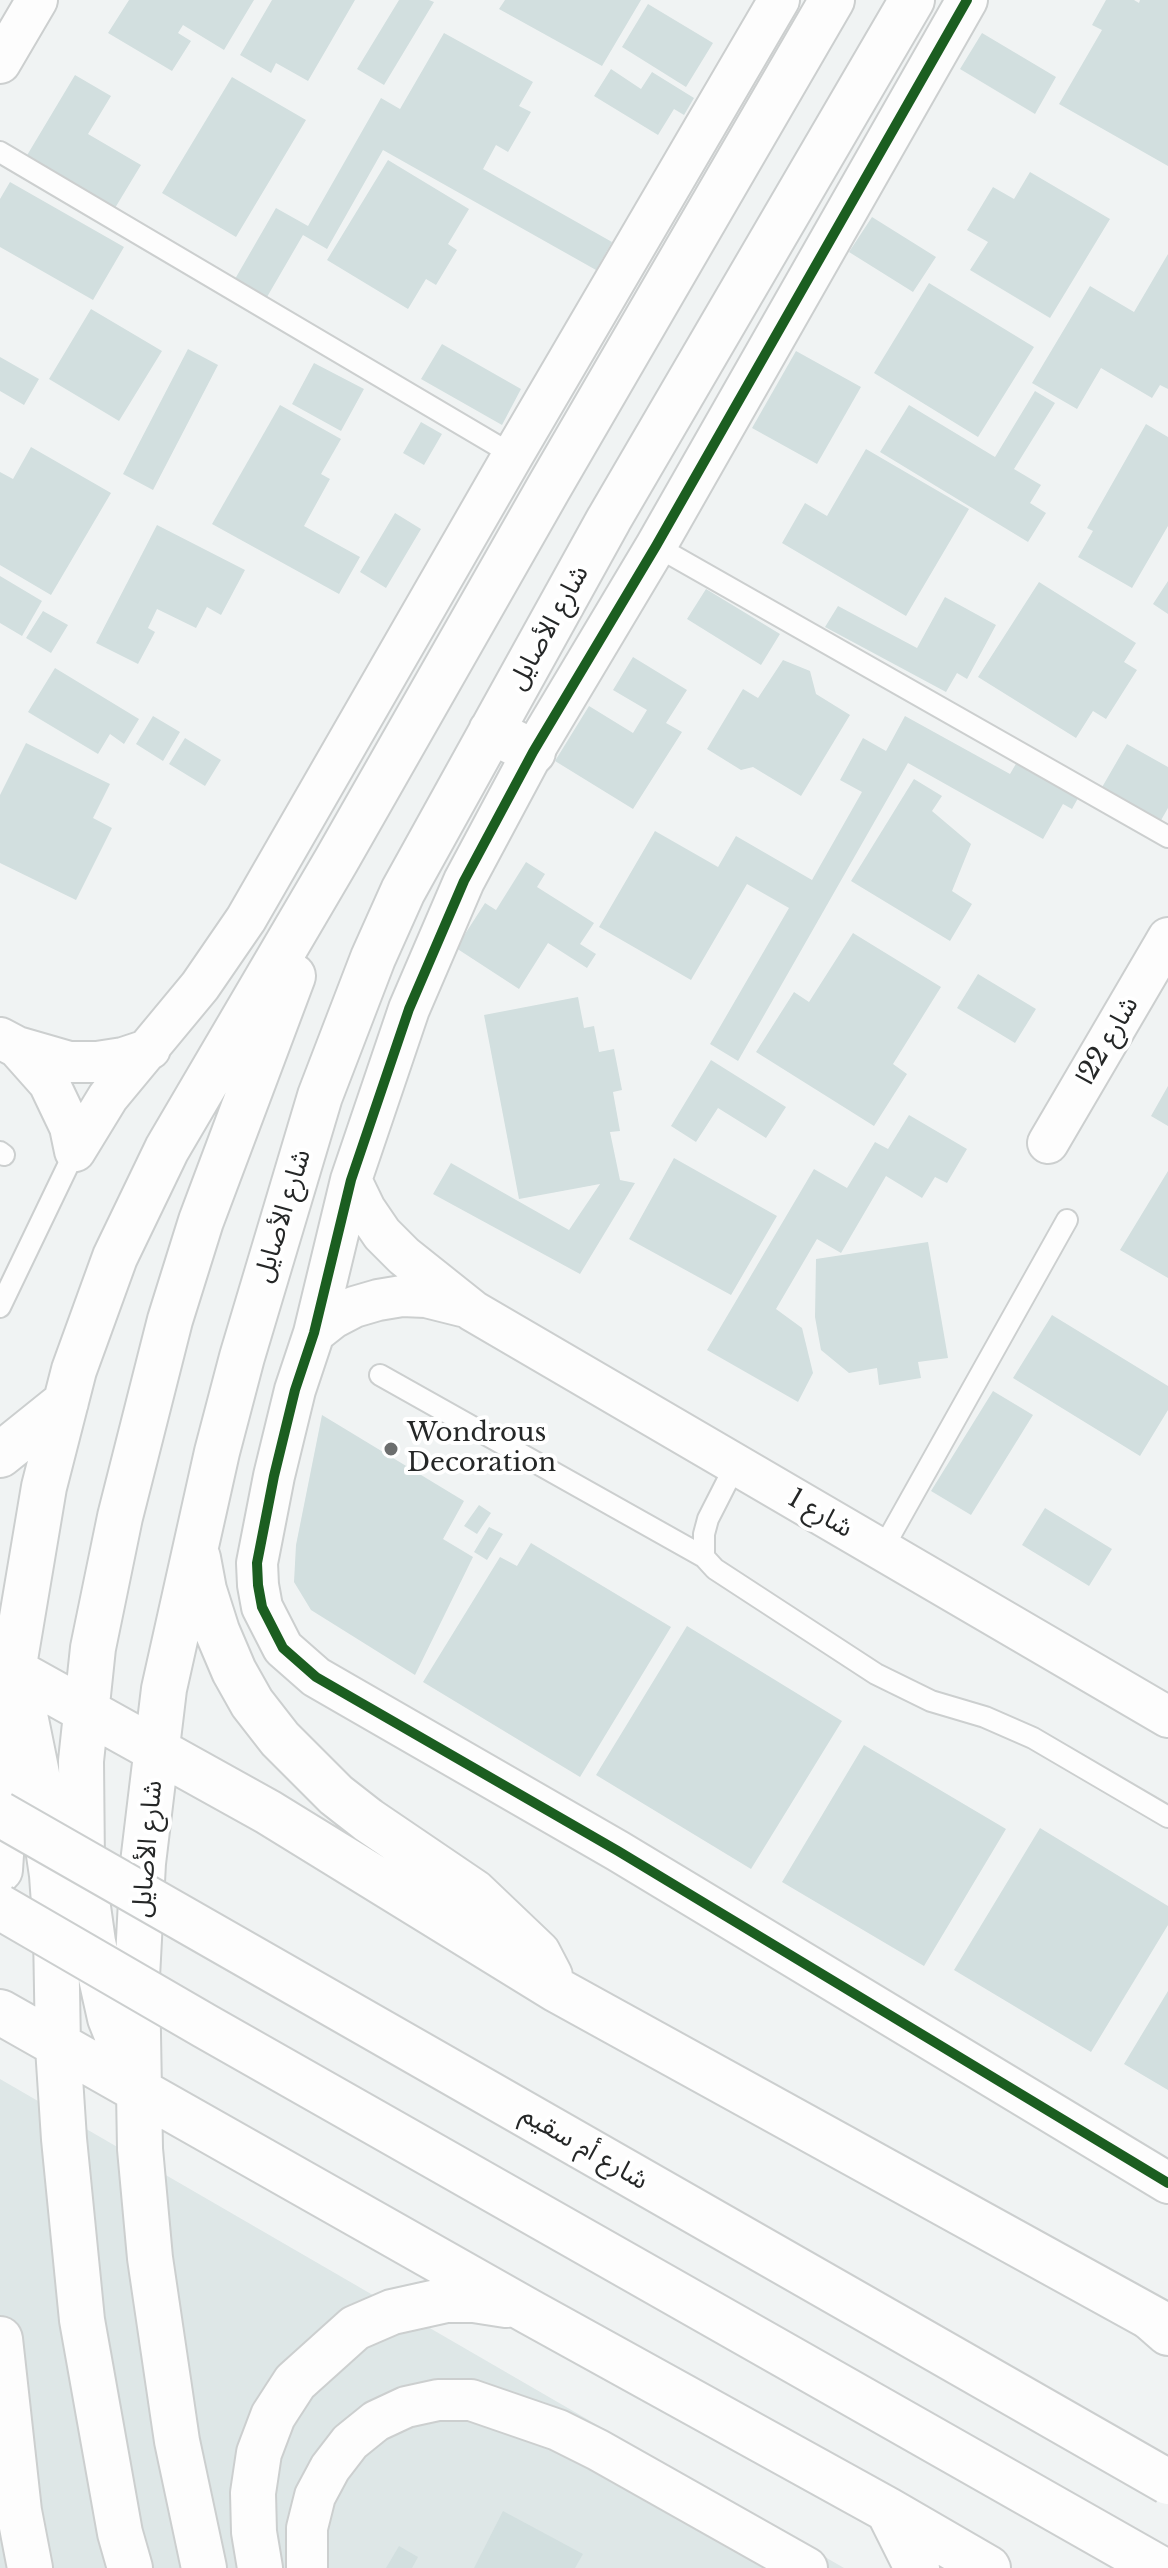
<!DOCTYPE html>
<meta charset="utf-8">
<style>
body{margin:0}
canvas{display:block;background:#f0f3f3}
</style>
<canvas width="1168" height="2568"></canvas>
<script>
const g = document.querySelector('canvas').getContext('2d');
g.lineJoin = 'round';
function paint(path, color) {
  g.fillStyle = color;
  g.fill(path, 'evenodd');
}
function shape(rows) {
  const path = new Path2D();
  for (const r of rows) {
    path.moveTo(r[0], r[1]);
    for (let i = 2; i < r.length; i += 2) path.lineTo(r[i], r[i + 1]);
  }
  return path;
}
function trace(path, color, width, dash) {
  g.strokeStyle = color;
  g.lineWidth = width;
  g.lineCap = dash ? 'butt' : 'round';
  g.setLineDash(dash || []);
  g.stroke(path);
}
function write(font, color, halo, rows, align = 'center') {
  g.font = font + ' "Libre Baskerville","Noto Sans Arabic",serif';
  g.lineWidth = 8;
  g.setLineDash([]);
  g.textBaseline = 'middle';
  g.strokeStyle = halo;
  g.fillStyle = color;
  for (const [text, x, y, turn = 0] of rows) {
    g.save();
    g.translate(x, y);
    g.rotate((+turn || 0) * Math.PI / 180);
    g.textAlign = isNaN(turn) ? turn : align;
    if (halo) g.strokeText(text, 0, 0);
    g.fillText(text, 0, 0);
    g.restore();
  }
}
const built = shape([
 [0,2079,844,2568,0,2568]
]);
const building = shape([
 [129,0,254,0,224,50,183,25,178,33,191,41,172,71,108,33],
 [272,0,355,0,308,81,276,63,271,73,240,55],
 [399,0,429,0,434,2,384,85,357,69],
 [505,0,641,0,602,66,499,9],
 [1106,0,1134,0,1139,3,1140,0,1168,0,1168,166,1059,104,1102,30,1092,25],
 [648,4,713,43,686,87,622,47],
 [444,33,533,82,519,106,531,112,508,152,496,145,483,169,612,242,596,270,383,150,327,249,303,235,267,297,235,279,276,208,308,226,381,98,400,109],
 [982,33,1056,77,1035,114,960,69],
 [611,69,641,89,652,72,694,98,684,115,674,109,658,135,594,96],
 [75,75,111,96,88,134,141,165,115,208,26,157],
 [232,77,306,120,236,237,162,193],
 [388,160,469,209,448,244,457,250,436,285,426,279,408,309,327,260],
 [1030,172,1110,219,1050,318,970,270,988,242,967,230,993,187,1014,199],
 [10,182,124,247,93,300,0,247,0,199],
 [872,217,936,257,913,292,849,252],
 [1168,254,1168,389,1160,385,1152,398,1101,368,1077,409,1032,383,1090,286,1134,312],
 [929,283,1034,347,978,437,874,373],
 [91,309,162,351,119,421,49,379],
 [442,344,521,389,502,425,421,379],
 [188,349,218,365,153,490,123,474],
 [796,351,861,387,817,464,752,428],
 [0,357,39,379,24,405,0,391],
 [314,363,364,389,341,431,292,404],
 [1035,391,1055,403,1014,469,1041,485,1030,503,1046,513,1028,542,880,452,909,405,995,457],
 [280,405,341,439,321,474,330,479,304,526,360,557,339,594,212,524],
 [421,422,442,434,424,465,403,453],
 [1146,424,1168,437,1168,526,1132,588,1078,557,1093,531,1087,528],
 [31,447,111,493,51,595,0,565,0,472,13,479],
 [866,449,969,509,906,616,782,543,805,503,827,516],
 [395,513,421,529,386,588,360,572],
 [157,525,245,570,221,615,207,607,196,628,157,609,148,628,155,632,138,664,96,643],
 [0,576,42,601,22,636,0,623],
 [1168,581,1168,614,1153,604],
 [1039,582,1136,643,1124,662,1137,670,1106,719,1093,711,1076,738,978,677],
 [706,589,780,634,761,665,687,619],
 [945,597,996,625,967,679,957,673,946,692,825,627,838,606,917,648],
 [43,611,68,625,51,653,26,638],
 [633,657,687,690,666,723,682,732,633,809,555,761,589,706,633,733,647,710,613,690],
 [783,660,810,671,816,694,850,715,801,796,753,767,741,770,707,749,743,689,758,698],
 [55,668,139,719,124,744,110,734,98,754,28,712],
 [153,716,180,732,163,761,136,744],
 [905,716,1010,774,1020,757,1082,791,1072,809,1063,804,1043,839,908,763,738,1061,710,1044,789,908,747,884,691,980,599,927,655,831,718,867,736,836,812,880,862,792,840,780,863,738,886,751],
 [185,738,221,760,205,786,169,764],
 [26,743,110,784,93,818,112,828,76,900,0,863,0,795],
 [1127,744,1168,767,1168,808,1160,822,1101,789],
 [914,779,942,796,932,811,971,844,952,891,972,904,950,941,851,881],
 [526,862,545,874,537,887,594,923,580,944,596,954,587,968,548,943,519,989,456,948,485,903,496,910],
 [853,933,941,987,893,1064,907,1074,874,1126,756,1052,794,992,809,1002],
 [978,974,1036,1009,1015,1043,957,1008],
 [578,997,584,1028,594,1026,599,1052,614,1049,622,1090,613,1092,620,1131,610,1132,620,1180,635,1183,580,1274,433,1194,451,1163,569,1230,600,1184,519,1199,484,1015],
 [711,1060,786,1107,766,1138,718,1108,696,1142,671,1126],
 [1168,1086,1168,1126,1151,1116],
 [909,1115,967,1149,947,1183,935,1177,922,1198,886,1176,841,1253,817,1239,776,1309,802,1328,813,1373,798,1402,707,1350,814,1169,847,1188,875,1142,888,1149],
 [674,1158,777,1216,731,1295,629,1239],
 [1168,1171,1168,1278,1120,1250],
 [928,1242,948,1358,918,1362,921,1378,879,1385,877,1368,849,1373,821,1350,815,1317,816,1259],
 [1052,1315,1168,1386,1168,1410,1140,1456,1013,1378],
 [993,1391,1033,1415,971,1515,931,1491],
 [322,1415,464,1501,443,1539,473,1557,415,1675,311,1610,294,1582,296,1545],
 [479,1505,491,1513,477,1534,464,1526],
 [1045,1508,1112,1549,1089,1586,1022,1545],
 [489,1527,503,1534,487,1560,474,1552],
 [531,1543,671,1627,580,1777,423,1682,500,1557,517,1566],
 [687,1626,842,1721,751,1869,596,1775],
 [864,1745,1006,1829,924,1966,782,1882],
 [1040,1828,1168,1906,1168,1925,1091,2052,954,1970],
 [1168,1991,1168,2090,1124,2064],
 [503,2511,583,2554,575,2568,474,2568],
 [399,2546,418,2557,412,2568,386,2568]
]);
const lane = shape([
 [0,152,513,455],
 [656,546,1168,837],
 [0,1152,4,1155],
 [0,1307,75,1151],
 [380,1375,704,1557],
 [735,1466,708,1519,704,1534,704,1557,715,1569,876,1674,931,1701,985,1717,1033,1738,1168,1817],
 [882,1550,1067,1220]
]);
const street = shape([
 [967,0,656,546,533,752,464,881,409,1009,351,1180,314,1333,295,1390,274,1476,257,1563,258,1585,262,1607,283,1648,316,1677,618,1851,1168,2183],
 [0,63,37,0],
 [0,1038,17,1047,69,1062,97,1062,123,1058,150,1049],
 [17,1047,49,1083,70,1127,75,1151],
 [1048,1143,1168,938],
 [75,1151,108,1097,200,986,246,919,513,455,779,0],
 [351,1180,365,1209,382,1234,404,1256,473,1311,1168,1717],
 [314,1333,333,1318,354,1307,378,1300,402,1296,426,1297,462,1306],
 [307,2568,307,2528,315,2496,330,2468,350,2442,376,2421,406,2407,438,2400,471,2400,558,2430,598,2450,807,2568]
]);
const secondary = shape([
 [491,731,533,752],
 [0,1455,66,1402],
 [198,1558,204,1590,217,1631,234,1671,252,1703,280,1739,336,1795,368,1820,474,1892,538,1953,550,1976],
 [0,1663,268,1812,557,1990,1168,2327],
 [26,1720,37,1774,52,1875,56,1932,58,2047,64,2139,82,2320,120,2533,130,2568],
 [0,1870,13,1671,44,1487,74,1370,115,1257,167,1149,336,861,548,489,832,0],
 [0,2012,528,2311,888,2510,988,2568],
 [126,2058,110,2018,93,1942,82,1865,81,1761,93,1648,120,1517,170,1320,201,1221,293,976],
 [0,2339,19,2511,30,2568],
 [888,2510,917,2568],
 [204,2568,177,2441,150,2258,140,2149,137,1977,143,1863,164,1689,217,1452,242,1357,320,1096,373,958,403,891,609,519,912,0],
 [260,2568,254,2532,253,2493,259,2453,273,2416,295,2382,355,2328,392,2312,446,2300,474,2300,506,2305]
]);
const primary = shape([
 [1152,2319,1168,2333]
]);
const primaryBridge = shape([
 [0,1814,1168,2482],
 [0,1907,205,2026,1159,2568]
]);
const cycleway = shape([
 [967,0,656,546,533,752,464,881,409,1009,351,1180,314,1333,295,1390,274,1476,257,1563,258,1585,262,1607,283,1648,316,1677,618,1851,1168,2183]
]);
const markers = [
 [391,1449,8,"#6c6e6e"]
];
const streetNames = [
 ["شارع الأصايل",549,628,-61],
 ["شارع 22ا",1108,1041,-60],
 ["شارع الأصايل",283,1216,-73],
 ["شارع 1",820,1514,30],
 ["شارع الأصايل",148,1849,-85],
 ["شارع أم سقيم",584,2148,30]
];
const poiNames = [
 ["Wondrous",407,1434],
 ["Decoration",407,1464]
];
paint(built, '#dee7e7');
paint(building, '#d2dfdf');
trace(lane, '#cccfcf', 24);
trace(street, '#cccfcf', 44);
trace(secondary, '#cccfcf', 48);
trace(primary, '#cccfcf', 48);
trace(lane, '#fdfdfd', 20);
trace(street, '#fdfdfd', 40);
trace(secondary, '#fdfdfd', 44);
trace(primary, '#fdfdfd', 44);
trace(primaryBridge, '#cccfcf', 48, []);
trace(primaryBridge, '#fdfdfd', 44);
trace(cycleway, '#1b5e20', 10);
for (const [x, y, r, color] of markers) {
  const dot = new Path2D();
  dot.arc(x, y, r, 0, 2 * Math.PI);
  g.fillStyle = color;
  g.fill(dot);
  trace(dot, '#fff', 3);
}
write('26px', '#252727', '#fff', streetNames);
write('26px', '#252727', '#fff', poiNames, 'left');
</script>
